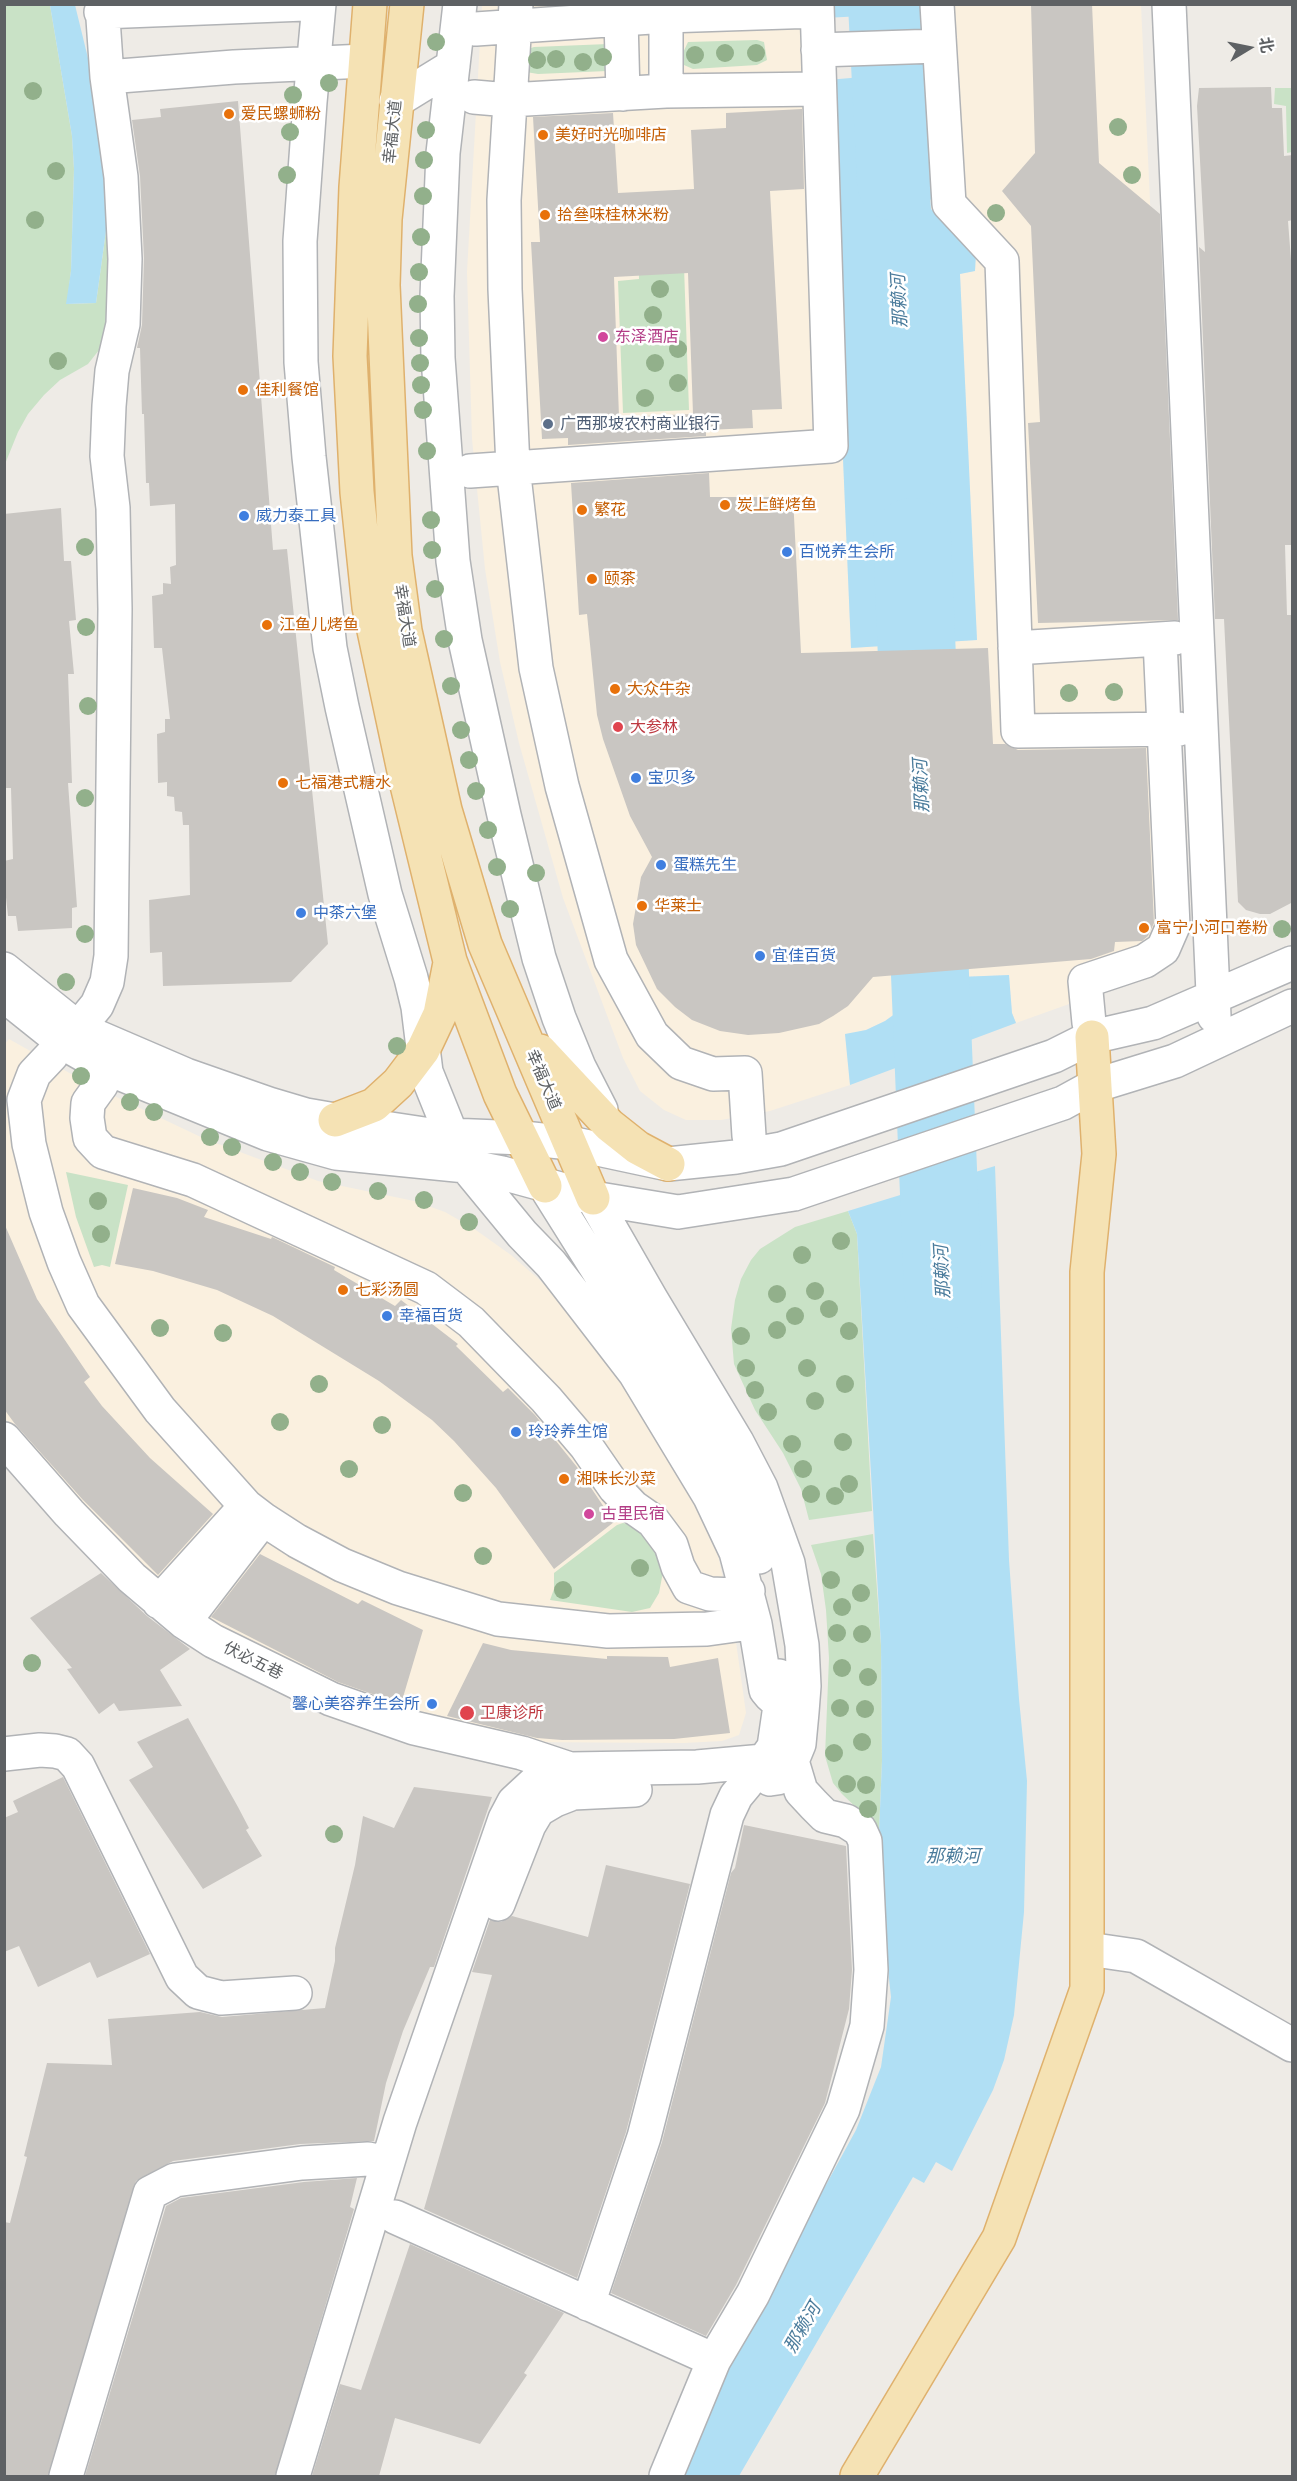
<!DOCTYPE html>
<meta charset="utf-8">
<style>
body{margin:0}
#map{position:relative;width:1297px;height:2481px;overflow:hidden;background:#eeebe6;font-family:"PT Sans Narrow","Noto Sans SC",sans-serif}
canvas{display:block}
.frame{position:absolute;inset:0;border:6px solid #5e6164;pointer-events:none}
.north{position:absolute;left:1219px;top:18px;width:60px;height:60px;-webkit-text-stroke:4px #fff;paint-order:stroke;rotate:80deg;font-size:16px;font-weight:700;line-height:24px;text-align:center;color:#5e6164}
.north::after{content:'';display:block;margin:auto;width:21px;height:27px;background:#5e6164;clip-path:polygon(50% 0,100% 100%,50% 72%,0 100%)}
</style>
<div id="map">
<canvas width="1297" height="2481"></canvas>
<div class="frame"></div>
<div class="north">北</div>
</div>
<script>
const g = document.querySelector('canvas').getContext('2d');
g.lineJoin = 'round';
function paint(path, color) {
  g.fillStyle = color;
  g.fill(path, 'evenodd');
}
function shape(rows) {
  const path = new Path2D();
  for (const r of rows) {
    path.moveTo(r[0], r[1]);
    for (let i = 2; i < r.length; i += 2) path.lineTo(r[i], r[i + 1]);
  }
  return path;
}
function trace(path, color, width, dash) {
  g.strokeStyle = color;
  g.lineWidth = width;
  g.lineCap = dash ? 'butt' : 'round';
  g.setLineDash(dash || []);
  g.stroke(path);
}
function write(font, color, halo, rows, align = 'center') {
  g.font = font + ' "PT Sans Narrow","Noto Sans SC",sans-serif';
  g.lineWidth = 5;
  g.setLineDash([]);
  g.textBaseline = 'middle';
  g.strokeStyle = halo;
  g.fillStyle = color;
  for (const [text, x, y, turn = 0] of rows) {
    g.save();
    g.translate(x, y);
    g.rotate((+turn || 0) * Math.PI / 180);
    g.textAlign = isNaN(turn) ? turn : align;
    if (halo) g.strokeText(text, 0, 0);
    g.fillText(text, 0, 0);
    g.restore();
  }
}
const commercial = shape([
 [482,5,824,5,851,648,977,640,960,274,975,271,976,254,931,209,917,5,1141,5,1183,922,1111,989,1016,1023,1012,1013,1009,975,934,978,921,995,885,1021,866,1030,845,1035,850,1085,770,1111,721,1120,686,1120,664,1110,640,1091,623,1058,563,898,519,743,500,662,485,569,472,439,467,272],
 [9,1039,89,1084,205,1139,318,1181,414,1201,445,1212,473,1228,511,1255,542,1282,558,1298,596,1348,650,1425,704,1519,718,1555,735,1635,746,1713,739,1735,722,1741,684,1743,515,1742,402,1716,189,1613,23,1444,5,1418,4,1045]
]);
const green = shape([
 [5,5,50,5,72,136,74,169,71,271,67,304,96,303,106,231,107,196,120,232,103,345,88,364,60,380,44,395,28,414,18,432,5,464],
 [757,40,764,42,767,60,757,65,693,69,684,65,681,57,688,42],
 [608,44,607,71,538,74,526,72,525,50,534,47],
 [1275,88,1292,88,1292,152,1287,153,1286,106,1274,104],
 [683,238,689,410,623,413,618,281,639,279,638,239],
 [66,1172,128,1185,110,1267,102,1265,94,1267,76,1217],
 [848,1211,857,1234,872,1511,809,1520,801,1489,783,1453,755,1410,734,1364,731,1329,735,1300,741,1279,751,1260,760,1249,795,1227],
 [623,1523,637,1526,652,1534,663,1572,659,1593,650,1608,632,1612,550,1600,554,1589,554,1573,617,1525],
 [873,1534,881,1645,882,1761,878,1857,865,1816,842,1794,833,1783,825,1756,829,1658,826,1610,821,1574,811,1545]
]);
const water = shape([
 [50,5,75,5,97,95,107,196,106,231,96,303,66,304,71,271,74,169,72,136],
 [824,5,917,5,917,13,825,18],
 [922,72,931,209,976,253,975,271,960,274,977,640,851,648,827,80],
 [1009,975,1012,1013,1016,1023,850,1085,845,1034,866,1030,885,1021,921,995,934,978],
 [995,1166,1009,1560,1019,1699,1027,1781,1024,1912,1014,2015,1004,2060,993,2090,952,2171,936,2162,924,2183,913,2177,739,2476,683,2476,723,2373,856,2130,881,2067,891,1997,882,1914,878,1857,882,1761,881,1645,857,1234,848,1211]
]);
const river = shape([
 [887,4,896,182],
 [912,537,943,1291]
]);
const building = shape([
 [1031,4,1092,4,1099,163,1160,214,1178,620,1038,623,1028,423,1040,422,1031,226,1002,191,1035,153],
 [1271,87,1272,108,1282,108,1284,156,1293,155,1293,220,1288,221,1293,286,1293,545,1285,545,1287,615,1293,615,1293,902,1270,914,1260,914,1246,910,1238,902,1224,619,1215,619,1199,247,1205,252,1197,106,1199,88],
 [238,101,273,550,287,549,328,944,291,982,163,986,162,952,150,953,149,900,190,895,189,825,183,825,182,812,175,811,174,797,167,796,167,782,158,783,157,734,165,732,165,719,170,719,162,648,154,648,152,596,163,594,163,583,171,584,170,567,176,565,175,504,150,506,149,483,146,483,144,414,142,414,140,348,137,348,142,325,144,258,140,176,132,120,161,117,160,109],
 [802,109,804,189,770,191,782,409,752,410,753,428,706,430,706,436,568,445,568,438,542,439,531,242,540,242,533,117,613,113,618,193,694,189,691,130,726,128,726,113],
 [688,273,693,414,619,417,614,277],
 [709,473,710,497,793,497,801,653,988,648,993,744,1005,744,1018,750,1146,748,1154,923,1148,936,1142,941,1115,942,1114,951,1091,959,873,977,848,1006,833,1016,819,1024,779,1033,748,1035,720,1031,692,1020,675,1007,657,989,636,945,633,924,641,877,652,857,630,816,603,739,597,715,587,614,579,615,571,483],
 [61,508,64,561,71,561,76,620,69,621,74,674,68,674,72,783,68,783,77,907,72,908,72,928,18,931,16,916,8,916,4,879,4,861,13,859,11,788,4,788,4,514],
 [133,1188,177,1198,208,1210,204,1217,271,1239,272,1237,335,1267,334,1270,395,1306,401,1300,458,1344,456,1346,503,1392,508,1388,535,1415,577,1467,614,1522,554,1569,496,1488,454,1441,432,1420,379,1381,273,1316,217,1290,153,1271,115,1264],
 [4,1223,37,1299,90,1377,84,1382,102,1406,150,1458,213,1514,158,1575,83,1500,15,1424,4,1409],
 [260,1554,358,1604,362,1600,423,1630,401,1704,338,1682,211,1617],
 [101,1573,147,1616,190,1649,160,1670,182,1706,119,1711,114,1703,99,1714,67,1669,72,1668,30,1618],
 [483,1643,511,1650,607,1659,607,1656,668,1657,670,1667,718,1658,730,1733,674,1739,562,1740,537,1738,447,1716],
 [188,1718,238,1807,249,1828,246,1830,262,1856,203,1889,129,1780,153,1767,137,1742],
 [63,1777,150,1954,97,1978,90,1962,38,1987,19,1946,4,1952,4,1818,18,1812,13,1801],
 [414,1787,492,1797,434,1967,430,1967,403,2031,386,2083,374,2141,300,2144,173,2161,136,2181,48,2476,4,2476,4,2222,10,2223,27,2157,24,2156,47,2063,112,2065,108,2019,200,2012,222,2017,325,2008,335,1961,335,1948,355,1865,363,1816,394,1828],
 [744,1825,846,1846,852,1970,849,2009,825,2103,736,2285,706,2336,611,2293,662,2142,731,1873,735,1868],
 [606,1865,690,1884,626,2132,577,2278,424,2209,492,1975,472,1972,490,1920,501,1922,512,1916,588,1937],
 [357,2178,350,2207,354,2209,275,2476,85,2476,166,2206,181,2198,304,2182],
 [410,2244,564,2313,524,2373,527,2375,480,2444,395,2418,379,2476,312,2476,340,2384,361,2390]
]);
const minor = shape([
 [319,4,310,102,300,241,301,362,309,457,330,648,342,707,385,894,411,978,418,1007,426,1072,451,1134,466,1166,522,1234,551,1264,635,1373,710,1497,736,1552,755,1624,766,1690,771,1696,781,1699],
 [460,4,443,153,437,296,438,358,453,561,465,640,504,815,539,958,559,1018,579,1067,601,1110],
 [516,4,504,200,505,289,513,467,536,668,562,786,611,960,652,1035,681,1063,713,1074,745,1073,749,1136],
 [937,4,949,204,1002,261,1018,731,1179,729],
 [1169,4,1214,1016],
 [101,12,305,4],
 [666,16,666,91],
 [621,19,623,94],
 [476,29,666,16,817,11],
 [818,50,938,46],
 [107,77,234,67,365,61],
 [474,97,509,100,666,91,819,89],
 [396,101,453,66],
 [470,471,831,446,817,4],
 [1015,648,1175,638],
 [4,969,79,1029,186,1075,269,1104,306,1115,364,1125,424,1134,523,1138,570,1143,668,1164,736,1157,781,1149,1054,1056,1092,1037,1153,1023,1292,963],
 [4,995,65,1044,109,1069,268,1134,336,1153,466,1166,502,1173,593,1198,678,1212,794,1194,1063,1103,1094,1086,1175,1061,1292,1006],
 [1089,1023,1085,981,1145,961,1163,949,1173,926,1160,640],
 [65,1044,97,1005,107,982,111,956,115,609,113,508,107,456,109,406,112,371,123,324,125,259,121,177,107,77,102,4],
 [51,1056,34,1074,24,1100,29,1144,46,1212,64,1262,83,1305,160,1410,246,1506,263,1519,297,1541,342,1565,398,1588,498,1619,608,1631,707,1629,743,1624],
 [109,1069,101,1085,88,1103,87,1118,90,1138,103,1152,193,1180,426,1288,471,1322,546,1399,586,1446,615,1488,633,1507,653,1521,671,1545,678,1567,689,1587,710,1594,736,1595,748,1591],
 [545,1186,626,1315,694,1417,735,1490,759,1557],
 [593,1198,651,1299,737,1442,761,1488,788,1563,802,1645,804,1686,802,1712,799,1744,792,1761,777,1778,770,1779],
 [4,1439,69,1513,132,1578,184,1622,213,1641,331,1699,414,1728,522,1753,570,1769],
 [159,1602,246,1506],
 [184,1622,263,1519],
 [4,1754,40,1750,55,1751,67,1754,78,1766,182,1977,198,1992,221,1998,295,1993],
 [498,1904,529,1825,538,1810,555,1800,573,1793,635,1790],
 [1088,1949,1136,1956,1292,2045],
 [395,2217,714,2360],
 [588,2304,644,2137,727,1815,736,1796,746,1784],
 [66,2476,150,2193,175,2180,302,2163,368,2159,387,2163],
 [293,2476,400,2122,505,1819,514,1802,541,1777,570,1769,697,1767,764,1761,774,1747,781,1699,779,1676],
 [666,2476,714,2360,753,2294,843,2109,867,2026,871,1970,865,1841,860,1830,846,1821,825,1816,814,1805,801,1791,792,1761]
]);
const major = shape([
 [370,4,356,187,350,356,357,492,369,607,407,785,450,961,500,1094,545,1186],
 [407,4,385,219,383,285,395,556,405,631,445,810,485,944,593,1198],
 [540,1051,609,1125,638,1148,668,1164],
 [335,1120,374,1105,398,1083,423,1050,440,1014,450,963],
 [857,2476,999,2238,1087,1989,1087,1272,1099,1154,1092,1037]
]);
const trees = [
 [436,42],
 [725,53],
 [756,53],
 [695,55],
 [603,57],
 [556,59],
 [537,60],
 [583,62],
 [329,83],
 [33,91],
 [293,95],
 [1118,127],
 [426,130],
 [290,132],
 [424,160],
 [56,171],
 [287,175],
 [1132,175],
 [423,196],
 [996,213],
 [35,220],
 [421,237],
 [419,272],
 [660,289],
 [418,304],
 [653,315],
 [419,338],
 [678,349],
 [58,361],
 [420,363],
 [655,363],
 [678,383],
 [421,385],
 [645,398],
 [423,410],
 [427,451],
 [431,520],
 [85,547],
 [432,550],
 [435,589],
 [86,627],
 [444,639],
 [451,686],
 [1114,692],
 [1069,693],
 [88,706],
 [461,730],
 [469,760],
 [476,791],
 [85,798],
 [488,830],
 [497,867],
 [536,873],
 [510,909],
 [1282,929],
 [85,934],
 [66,982],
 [397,1046],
 [81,1076],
 [130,1102],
 [154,1112],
 [210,1137],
 [232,1147],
 [273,1162],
 [300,1172],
 [332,1182],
 [378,1191],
 [424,1200],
 [98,1201],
 [469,1222],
 [101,1234],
 [841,1241],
 [802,1255],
 [815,1291],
 [777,1294],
 [829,1309],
 [795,1316],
 [160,1328],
 [777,1330],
 [849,1331],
 [223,1333],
 [741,1336],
 [746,1368],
 [807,1368],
 [319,1384],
 [845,1384],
 [755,1390],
 [815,1401],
 [768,1412],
 [280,1422],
 [382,1425],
 [843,1442],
 [792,1444],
 [349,1469],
 [803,1469],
 [849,1484],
 [463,1493],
 [811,1494],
 [835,1496],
 [855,1549],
 [483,1556],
 [640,1568],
 [831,1580],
 [563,1590],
 [861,1593],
 [842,1607],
 [837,1633],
 [862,1634],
 [32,1663],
 [842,1668],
 [868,1677],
 [840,1708],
 [865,1709],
 [862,1742],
 [834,1753],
 [847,1784],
 [866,1785],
 [868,1809],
 [334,1834]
];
const markers = [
 [229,114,6,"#e8710a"],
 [543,135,6,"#e8710a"],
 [545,215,6,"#e8710a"],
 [603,337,6,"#d1479c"],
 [243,390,6,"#e8710a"],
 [548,424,6,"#5c6f8a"],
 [725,505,6,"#e8710a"],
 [582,510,6,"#e8710a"],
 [244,516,6,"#3f7fe0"],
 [787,552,6,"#3f7fe0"],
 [592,579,6,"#e8710a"],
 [267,625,6,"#e8710a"],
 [615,689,6,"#e8710a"],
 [618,727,6,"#e0444e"],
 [636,778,6,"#3f7fe0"],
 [283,783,6,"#e8710a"],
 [661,865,6,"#3f7fe0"],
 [642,906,6,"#e8710a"],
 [301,913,6,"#3f7fe0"],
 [1144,928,6,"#e8710a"],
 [760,956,6,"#3f7fe0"],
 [343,1290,6,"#e8710a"],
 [387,1316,6,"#3f7fe0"],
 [516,1432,6,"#3f7fe0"],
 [564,1479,6,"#e8710a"],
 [589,1514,6,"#d1479c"],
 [432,1704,6,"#3f7fe0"],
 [467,1713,8,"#e0444e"]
];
const foodNames = [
 ["爱民螺蛳粉",241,114],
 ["美好时光咖啡店",555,135],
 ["拾叄味桂林米粉",557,215],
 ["佳利餐馆",255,390],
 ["炭上鲜烤鱼",737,505],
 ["繁花",594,510],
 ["颐茶",604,579],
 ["江鱼儿烤鱼",279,625],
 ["大众牛杂",627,689],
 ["七福港式糖水",295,783],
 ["华莱士",654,906],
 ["富宁小河口卷粉",1156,928],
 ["七彩汤圆",355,1290],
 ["湘味长沙菜",576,1479]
];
const streetNames = [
 ["幸福大道",393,132,-84],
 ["幸福大道",404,616,81],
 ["幸福大道",543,1080,67],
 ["伏必五巷",253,1661,26]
];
const hotelNames = [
 ["东泽酒店",615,337],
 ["古里民宿",601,1514]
];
const serviceNames = [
 ["广西那坡农村商业银行",560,424]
];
const shopNames = [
 ["威力泰工具",256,516],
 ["百悦养生会所",799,552],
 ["宝贝多",648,778],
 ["蛋糕先生",673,865],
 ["中茶六堡",313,913],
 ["宜佳百货",772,956],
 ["幸福百货",399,1316],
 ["玲玲养生馆",528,1432],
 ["馨心美容养生会所",420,1704,"right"]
];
const healthNames = [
 ["大参林",630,727],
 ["卫康诊所",480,1713]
];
const waterNames = [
 ["那赖河",900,301,-93],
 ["那赖河",922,786,-93],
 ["那赖河",943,1272,-93],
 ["那赖河",953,1857],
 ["那赖河",803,2328,-60]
];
paint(commercial, '#faf0df');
paint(green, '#c9e2c6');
paint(water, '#b0dff4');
trace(river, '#b0dff4', 78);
paint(building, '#c9c6c2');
trace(minor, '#b1b3b6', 36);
trace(major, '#dfb16d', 36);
trace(minor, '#fff', 33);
trace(major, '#f5e2b4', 33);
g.fillStyle = '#92b08b';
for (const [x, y] of trees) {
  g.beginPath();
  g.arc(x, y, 9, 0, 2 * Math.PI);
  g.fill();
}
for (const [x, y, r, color] of markers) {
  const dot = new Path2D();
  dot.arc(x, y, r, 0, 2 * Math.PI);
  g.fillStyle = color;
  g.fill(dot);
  trace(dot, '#fff', 2);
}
write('16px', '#c56008', '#fff', foodNames, 'left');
write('16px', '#5e6164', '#fff', streetNames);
write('16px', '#b23c85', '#fff', hotelNames, 'left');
write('16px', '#4e5e75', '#fff', serviceNames, 'left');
write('16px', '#366cbe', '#fff', shopNames, 'left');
write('16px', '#be3a42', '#fff', healthNames, 'left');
write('italic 18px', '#4b7c9c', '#fff', waterNames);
</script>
